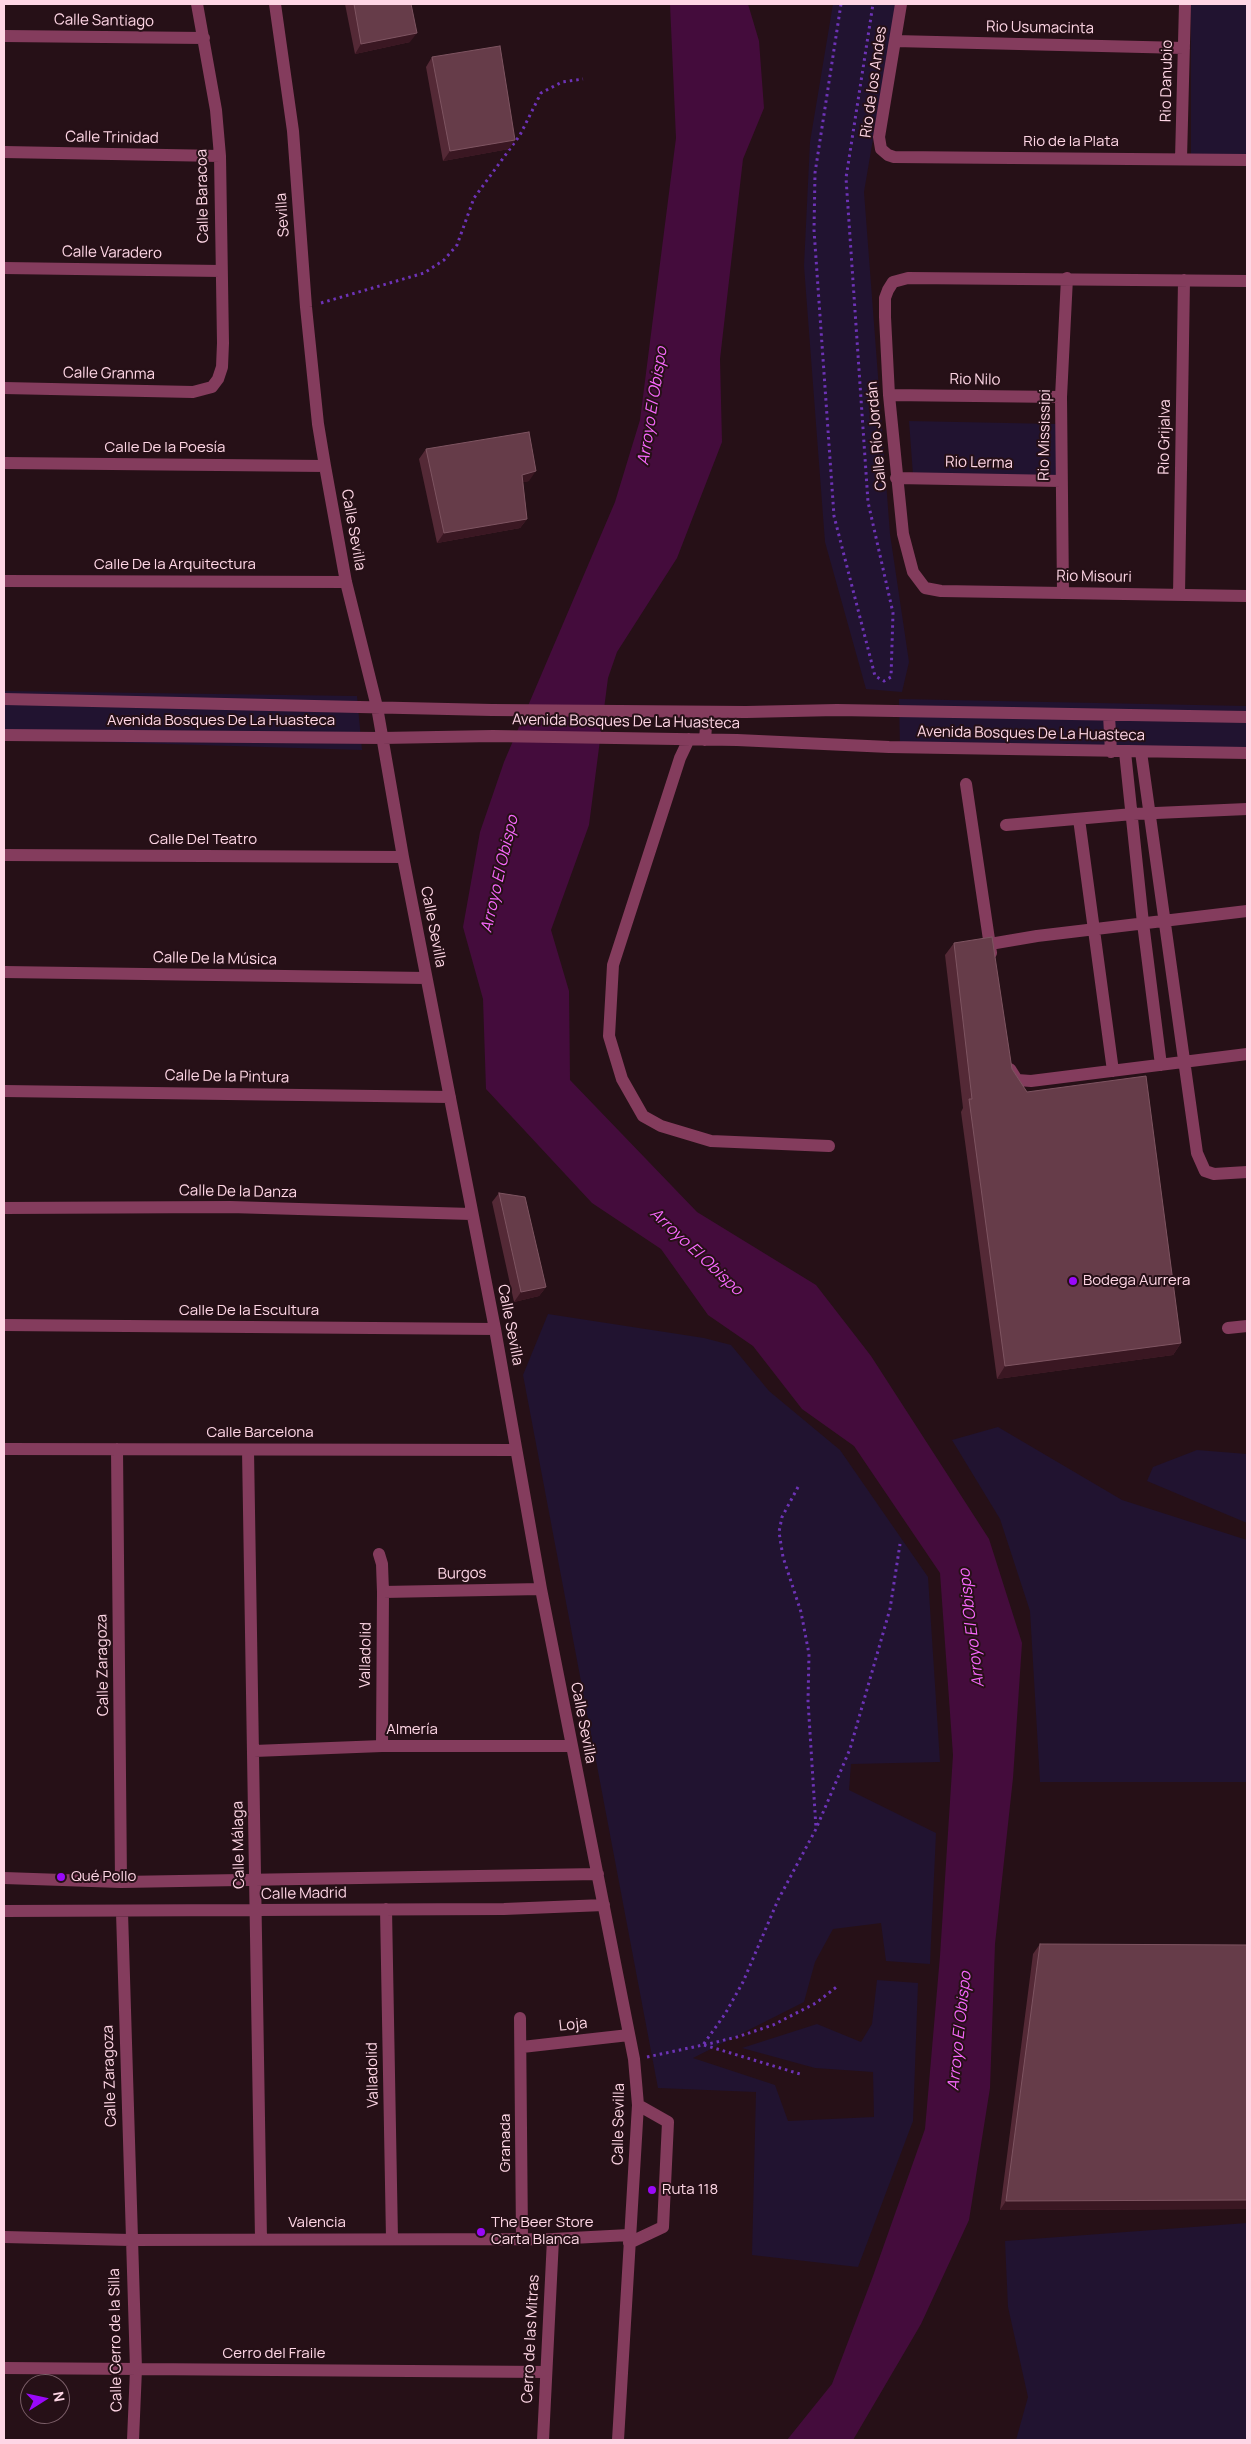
<!DOCTYPE html>
<meta charset="utf-8">
<style>
body{margin:0}
#map{position:relative;width:1251px;height:2444px;overflow:hidden;background:#261017;font-family:Manrope,sans-serif}
canvas{display:block}
.frame{position:absolute;inset:0;border:5px solid #fed6e5;pointer-events:none}
.north{position:absolute;left:20px;top:2374px;width:50px;height:50px;box-sizing:border-box;background:#261017;border:1px solid #7c5f69;border-radius:50%;rotate:80deg;font-size:14px;font-weight:700;line-height:20px;text-align:center;color:#fed6e5}
.north::after{content:'';display:block;margin:auto;width:18px;height:22px;background:#9a08f9;clip-path:polygon(50% 0,100% 100%,50% 72%,0 100%)}
</style>
<div id="map">
<canvas width="1251" height="2444"></canvas>
<div class="frame"></div>
<div class="north">N</div>
</div>
<script>
const g = document.querySelector('canvas').getContext('2d');
g.lineJoin = 'round';
function paint(path, color) {
  g.fillStyle = color;
  g.fill(path, 'evenodd');
}
function shape(rows) {
  const path = new Path2D();
  for (const r of rows) {
    path.moveTo(r[0], r[1]);
    for (let i = 2; i < r.length; i += 2) path.lineTo(r[i], r[i + 1]);
  }
  return path;
}
function trace(path, color, width, dash) {
  g.strokeStyle = color;
  g.lineWidth = width;
  g.lineCap = dash ? 'butt' : 'round';
  g.setLineDash(dash || []);
  g.stroke(path);
}
function write(font, color, halo, rows, align = 'center') {
  g.font = font + ' Manrope,sans-serif';
  g.lineWidth = 4;
  g.setLineDash([]);
  g.textBaseline = 'middle';
  g.strokeStyle = halo;
  g.fillStyle = color;
  for (const [text, x, y, turn = 0] of rows) {
    g.save();
    g.translate(x, y);
    g.rotate((+turn || 0) * Math.PI / 180);
    g.textAlign = isNaN(turn) ? turn : align;
    if (halo) g.strokeText(text, 0, 0);
    g.fillText(text, 0, 0);
    g.restore();
  }
}
const green = shape([
 [833,4,896,4,864,192,890,534,909,662,902,692,866,689,825,542,804,266,810,142],
 [1191,4,1247,4,1247,163,1191,162],
 [909,421,1057,424,1056,478,913,475],
 [4,691,357,696,362,750,4,739],
 [899,699,1247,706,1247,754,900,750],
 [548,1314,704,1338,731,1345,769,1391,840,1450,928,1577,940,1762,851,1764,849,1790,936,1833,930,1964,886,1961,881,1923,833,1929,815,1962,804,2002,693,2058,775,2085,788,2121,874,2117,873,2072,815,2068,742,2048,817,2024,861,2042,872,2024,877,1980,918,1983,913,2121,858,2267,752,2255,756,2092,658,2088,523,1375],
 [998,1427,1122,1500,1247,1540,1247,1782,1040,1782,1030,1611,1000,1519,952,1440],
 [1197,1450,1247,1454,1247,1523,1147,1481,1153,1467],
 [1247,2223,1247,2440,1016,2440,1028,2397,1008,2307,1005,2241]
]);
const water = shape([
 [670,4,748,4,759,41,764,108,743,159,720,359,722,442,677,558,617,652,608,678,589,825,551,930,569,991,570,1080,697,1212,816,1285,871,1356,989,1539,1022,1643,1013,1778,995,1944,990,2088,969,2220,921,2324,853,2440,787,2440,832,2384,873,2276,925,2129,940,1956,953,1755,940,1573,854,1446,802,1409,753,1346,708,1315,661,1249,592,1203,486,1089,483,999,463,927,480,832,504,762,615,502,640,420,676,138]
]);
const path = shape([
 [841,4,815,173,814,230,834,516,875,676,884,681,891,677,893,613,868,502,846,178,873,4],
 [321,303,424,273,444,260,457,245,474,198,520,135,541,93,562,82,583,79],
 [798,1487,782,1517,779,1532,783,1557,801,1612,809,1654,808,1701,816,1828],
 [704,2045,737,2037,773,2025,816,2003,839,1985],
 [704,2045,800,2074],
 [647,2057,703,2045,725,2014,743,1982,778,1900,816,1829,850,1749,890,1609,900,1544]
]);
const minor = shape([
 [275,4,293,131,306,307,318,424,325,466,346,582,377,707,403,857,495,1329,541,1589,634,2059,638,2105,618,2440],
 [901,4,879,137,881,149,888,155,894,157,1247,160],
 [4,36,204,38],
 [895,41,1184,48],
 [4,152,220,156],
 [1181,159,1185,4],
 [4,268,221,271],
 [1247,281,908,278,893,282,888,290,885,298,885,317,889,395,903,534,913,572,925,588,941,591,1247,596],
 [4,388,193,392,212,387,218,379,222,367,223,343,220,156,216,110,197,4],
 [889,395,1061,397],
 [4,463,325,466],
 [896,478,1061,481],
 [4,581,346,582],
 [1063,593,1061,397,1067,278],
 [1179,595,1184,280],
 [4,699,492,710,746,712,837,710,1247,717],
 [1109,715,1111,752],
 [4,735,382,738,493,736,737,740,889,747,1247,753],
 [689,739,680,758,613,965,609,1036,622,1079,643,1116,661,1126,711,1141,829,1146],
 [705,740,707,712],
 [1125,752,1143,923,1161,1065],
 [1141,752,1197,1153,1205,1171,1214,1174,1247,1172],
 [966,784,991,953],
 [1079,819,1113,1071],
 [1006,825,1133,814,1247,809],
 [4,855,403,857],
 [990,944,1037,936,1247,911],
 [4,972,426,978],
 [1010,1069,1017,1080,1031,1081,1247,1054],
 [4,1091,450,1097],
 [4,1208,230,1207,471,1214],
 [4,1325,495,1329],
 [1228,1328,1247,1326],
 [4,1449,515,1450],
 [117,1449,121,1882],
 [248,1450,261,2239],
 [379,1554,382,1564,383,1592,382,1746],
 [383,1592,541,1589],
 [254,1751,382,1746,571,1746],
 [4,1878,121,1882,598,1874],
 [386,1909,392,2239],
 [4,1911,504,1909,604,1905],
 [122,1912,136,2369,133,2440],
 [520,2018,522,2239],
 [522,2047,629,2035],
 [4,2237,130,2240,553,2239,629,2235],
 [629,2243,663,2227,668,2122,638,2105],
 [4,2368,545,2372],
 [543,2440,553,2239]
]);
const wall = shape([
 [345,4,411,4,410,42,355,54],
 [432,57,509,149,443,161,426,67],
 [426,449,529,481,523,482,527,519,520,528,437,543,419,459],
 [954,943,1012,1069,1181,1343,1173,1355,997,1379,961,1112,963,1108,945,955],
 [499,1193,546,1287,539,1296,514,1302,492,1202],
 [1040,1944,1247,1945,1247,2209,1000,2210,1033,1954]
]);
const shadedWall = shape([
 [417,33,410,42,355,54,361,44],
 [515,140,509,149,443,161,450,151],
 [536,471,529,481,515,484,522,475],
 [527,519,520,528,437,543,444,533],
 [546,1287,539,1296,514,1302,521,1292],
 [1181,1343,1173,1355,997,1379,1005,1366],
 [1247,2200,1247,2209,1000,2210,1006,2201]
]);
const building = shape([
 [354,4,411,4,417,33,361,44,354,4],
 [500,46,515,140,450,151,432,57,500,46],
 [529,432,536,471,522,475,527,519,444,533,426,449,529,432],
 [992,937,1012,1069,1027,1092,1146,1076,1181,1343,1005,1366,969,1099,972,1099,954,943,992,937],
 [499,1193,525,1197,546,1287,521,1292,499,1193],
 [1040,1944,1247,1945,1247,2200,1006,2201,1040,1944]
]);
const markers = [
 [1073,1281,5,"#9a08f9"],
 [61,1877,5,"#9a08f9"],
 [652,2190,5,"#9a08f9"],
 [481,2232,5,"#9a08f9"]
];
const streetNames = [
 ["Calle Santiago",104,21,1],
 ["Rio Usumacinta",1040,28,1],
 ["Rio Danubio",1167,81,-89],
 ["Rio de los Andes",874,82,-82],
 ["Calle Trinidad",112,138,1],
 ["Rio de la Plata",1071,142],
 ["Calle Baracoa",203,196,-91],
 ["Sevilla",283,215,-94],
 ["Calle Varadero",112,253,1],
 ["Calle Granma",109,374,1],
 ["Rio Nilo",975,380,1],
 ["Rio Mississipi",1045,435,-89],
 ["Calle Río Jordán",877,436,-95],
 ["Rio Grijalva",1165,437,-89],
 ["Calle De la Poesía",165,448],
 ["Rio Lerma",979,463,1],
 ["Calle Sevilla",353,530,80],
 ["Calle De la Arquitectura",175,565],
 ["Rio Misouri",1094,577,1],
 ["Avenida Bosques De La Huasteca",221,721],
 ["Avenida Bosques De La Huasteca",626,722,1],
 ["Avenida Bosques De La Huasteca",1031,734,1],
 ["Calle Del Teatro",203,840],
 ["Calle Sevilla",433,927,79],
 ["Calle De la Música",215,959,1],
 ["Calle De la Pintura",227,1077,1],
 ["Calle De la Danza",238,1192,1],
 ["Calle De la Escultura",249,1311],
 ["Calle Sevilla",510,1325,79],
 ["Calle Barcelona",260,1433],
 ["Burgos",462,1574,-1],
 ["Valladolid",366,1655,-89],
 ["Calle Zaragoza",103,1665,-91],
 ["Calle Sevilla",583,1723,79],
 ["Almería",412,1730],
 ["Calle Málaga",239,1845,-91],
 ["Calle Madrid",304,1894,-1],
 ["Loja",573,2025,-6],
 ["Valladolid",373,2075,-91],
 ["Calle Zaragoza",110,2076,-92],
 ["Calle Sevilla",619,2124,-89],
 ["Granada",506,2143,-90],
 ["Valencia",317,2223],
 ["Cerro de las Mitras",531,2339,-87],
 ["Calle Cerro de la Silla",116,2340,-91],
 ["Cerro del Fraile",274,2354]
];
const poiNames = [
 ["Bodega Aurrera",1083,1281],
 ["Qué Pollo",71,1877],
 ["Ruta 118",662,2190],
 ["The Beer Store",491,2223],
 ["Carta Blanca",491,2240]
];
const waterNames = [
 ["Arroyo El Obispo",653,406,-81],
 ["Arroyo El Obispo",500,874,-77],
 ["Arroyo El Obispo",696,1252,43],
 ["Arroyo El Obispo",972,1628,-97],
 ["Arroyo El Obispo",960,2031,-84]
];
paint(green, '#211330');
paint(water, '#440c3c');
trace(path, '#6d33b6', 3, [2.5, 4]);
trace(minor, '#843c5d', 12);
paint(wall, '#542936');
paint(shadedWall, '#3a1722');
paint(building, '#663c49');
trace(building, '#7e5461', 1);
for (const [x, y, r, color] of markers) {
  const dot = new Path2D();
  dot.arc(x, y, r, 0, 2 * Math.PI);
  g.fillStyle = color;
  g.fill(dot);
  trace(dot, '#261017', 2);
}
write('15px', '#fed6e5', '#261017', streetNames);
write('15px', '#fed6e5', '#261017', poiNames, 'left');
write('italic 16px', '#f767fb', '#261017', waterNames);
</script>
